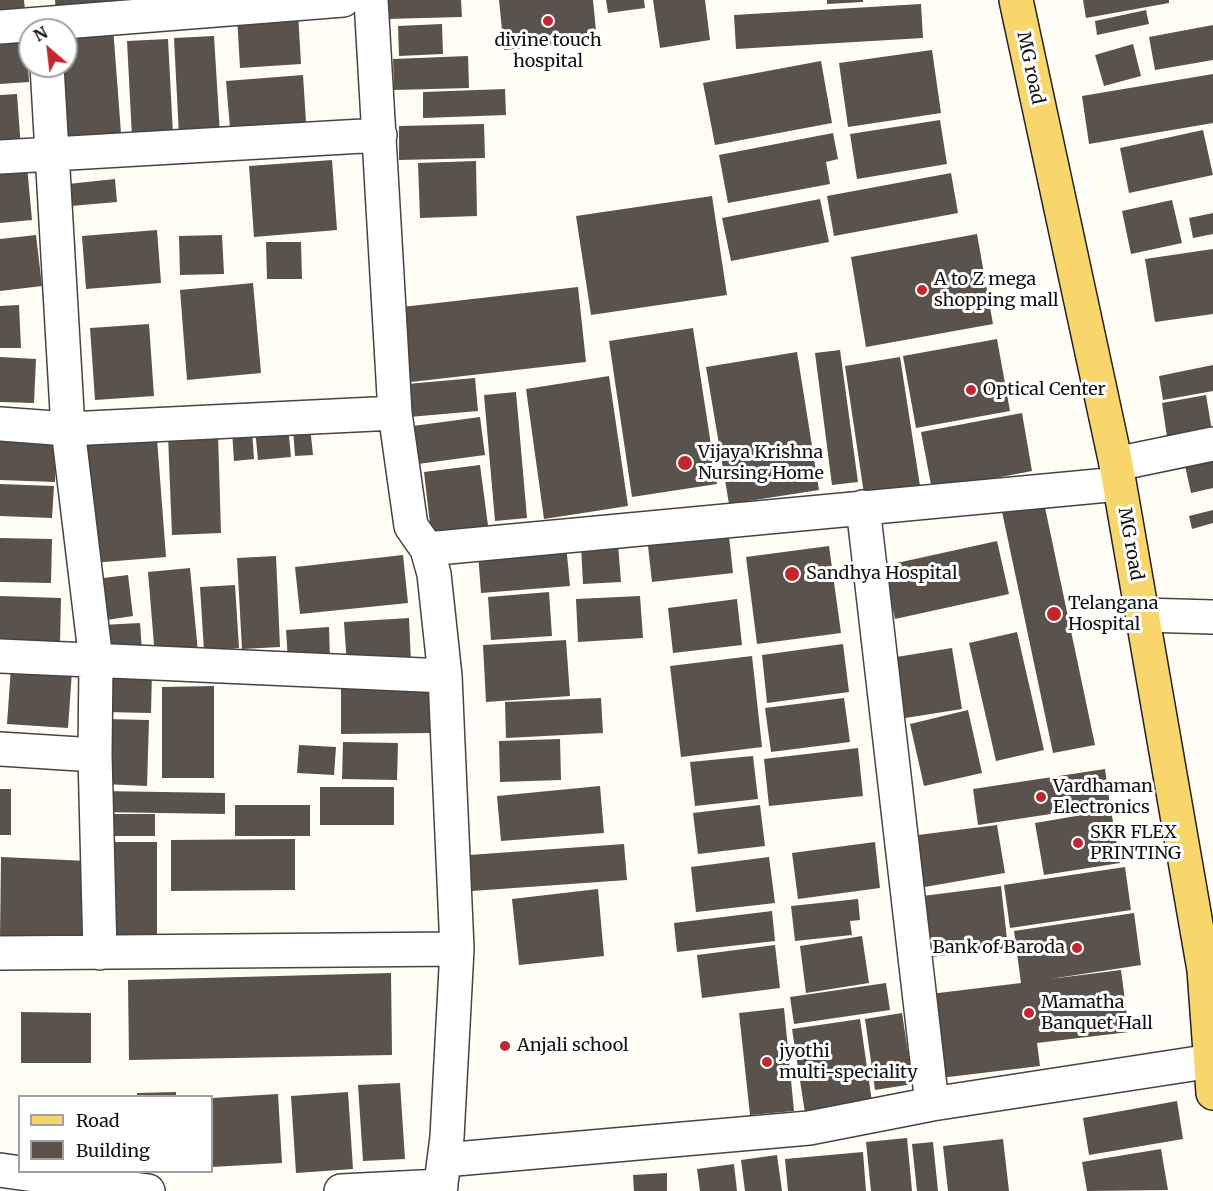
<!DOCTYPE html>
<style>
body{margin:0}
#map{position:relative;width:1213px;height:1191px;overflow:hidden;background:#fffdf5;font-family:Merriweather,serif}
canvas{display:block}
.legend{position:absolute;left:18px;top:1095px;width:195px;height:78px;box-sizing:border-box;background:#fff;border:2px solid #a0a0a0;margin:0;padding:8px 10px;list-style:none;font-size:18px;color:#111}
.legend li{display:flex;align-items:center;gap:12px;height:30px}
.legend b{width:30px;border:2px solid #a0a0a0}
.north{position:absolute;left:18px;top:18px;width:60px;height:60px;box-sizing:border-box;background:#fff;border:2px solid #a0a0a0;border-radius:50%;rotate:332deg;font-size:16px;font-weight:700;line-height:24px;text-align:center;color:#111}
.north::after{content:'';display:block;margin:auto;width:21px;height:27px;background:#c4262e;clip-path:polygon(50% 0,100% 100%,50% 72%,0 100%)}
</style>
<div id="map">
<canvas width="1213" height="1191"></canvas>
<ul class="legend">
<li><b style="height:8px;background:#f9d66b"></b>Road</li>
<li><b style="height:16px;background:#5a524d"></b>Building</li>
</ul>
<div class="north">N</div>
</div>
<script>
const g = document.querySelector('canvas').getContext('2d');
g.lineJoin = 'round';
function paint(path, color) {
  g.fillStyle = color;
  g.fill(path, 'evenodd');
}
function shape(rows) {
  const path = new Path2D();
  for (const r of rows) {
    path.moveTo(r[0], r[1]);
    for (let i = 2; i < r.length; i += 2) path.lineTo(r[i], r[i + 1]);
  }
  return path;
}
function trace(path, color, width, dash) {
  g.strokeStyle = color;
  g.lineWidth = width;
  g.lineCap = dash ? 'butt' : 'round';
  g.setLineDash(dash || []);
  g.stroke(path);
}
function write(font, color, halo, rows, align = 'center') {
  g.font = font + ' Merriweather,serif';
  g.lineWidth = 6;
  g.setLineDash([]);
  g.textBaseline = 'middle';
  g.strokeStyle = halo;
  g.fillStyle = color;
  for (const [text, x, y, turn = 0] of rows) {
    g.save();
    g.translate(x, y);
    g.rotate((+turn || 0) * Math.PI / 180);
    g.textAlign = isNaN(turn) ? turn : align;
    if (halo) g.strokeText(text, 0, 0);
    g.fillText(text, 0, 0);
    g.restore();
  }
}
const building = shape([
 [0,0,24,0,26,19,0,21],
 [55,0,115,0,116,11,56,16],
 [385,0,461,0,462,17,386,19],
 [499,0,593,0,597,41,504,50],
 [606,0,644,0,645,8,608,13],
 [653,0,705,0,710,40,660,48],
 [827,0,863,0,863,2,827,4],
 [1083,0,1169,0,1169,3,1086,18],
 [921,4,923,38,736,49,734,15],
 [1146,10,1149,24,1097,35,1095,21],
 [298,12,301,64,240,68,237,16],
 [442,24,443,54,399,56,398,26],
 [1213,25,1213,60,1155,70,1149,37],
 [113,27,121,133,63,138,57,66,66,66,66,31],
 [26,33,29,82,0,84,0,35],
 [214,36,220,134,179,136,174,38],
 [168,39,173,135,132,137,127,41],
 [1133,44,1141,76,1104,86,1095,55],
 [932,50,941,113,848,127,839,63],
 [468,56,469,88,394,90,393,59],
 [821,61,832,123,715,145,703,83],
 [1213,74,1213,123,1089,144,1082,96],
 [303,75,306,122,230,128,226,81],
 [505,89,506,115,423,118,423,92],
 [17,94,21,149,0,151,0,95],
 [940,120,947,164,857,179,850,134],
 [484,124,485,158,399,160,399,126],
 [1203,130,1213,175,1129,193,1120,148],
 [833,133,838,159,826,162,830,184,728,203,719,155],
 [332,160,337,230,254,237,249,166],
 [476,161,477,216,420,218,418,163],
 [27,166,32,220,0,223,0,169],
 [951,173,958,213,834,236,827,196],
 [115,179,117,202,71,206,68,184],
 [712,196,727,295,591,315,576,216],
 [820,199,829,242,731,261,722,218],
 [1172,200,1182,243,1131,254,1122,211],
 [1213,213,1213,234,1193,238,1189,218],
 [157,230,161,283,86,289,82,236],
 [977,234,993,324,866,347,851,257],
 [36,235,42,286,0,291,0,239],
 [222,235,224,274,180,275,179,236],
 [266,242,301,242,302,279,267,279],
 [1213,249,1213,314,1155,322,1145,259],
 [253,283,261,373,187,380,180,290],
 [578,287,586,362,411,382,402,307],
 [19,305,21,348,0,348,0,306],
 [149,324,154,396,95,400,90,328],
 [693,328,717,484,632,497,609,341],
 [997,339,1010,411,916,428,903,356],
 [840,350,858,482,832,485,815,353],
 [797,352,819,490,729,504,706,367],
 [0,357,36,359,34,403,0,402],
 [900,357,920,486,864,494,845,366],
 [1213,365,1213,391,1163,400,1159,376],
 [609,376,628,506,544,519,526,389],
 [475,378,478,411,409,417,407,384],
 [516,392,527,518,495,521,484,395],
 [1206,395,1213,437,1168,444,1162,403],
 [1022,413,1032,471,932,490,921,432],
 [480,417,485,455,418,464,413,426],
 [288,425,291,457,258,460,255,429],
 [310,426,313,455,295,456,293,429],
 [0,430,57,433,55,482,0,480],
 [252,430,254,459,234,461,232,431],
 [218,434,221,533,172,535,168,436],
 [157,439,166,557,92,563,83,445],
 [1213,454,1213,488,1191,493,1184,461],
 [480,465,489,533,432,541,424,472],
 [0,484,54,486,52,518,0,516],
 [1043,498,1095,745,1053,753,1001,507],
 [1213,510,1213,523,1192,529,1189,516],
 [729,536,733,573,652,582,648,546],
 [0,538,52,539,51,583,0,582],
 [997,541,1009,594,895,619,883,566],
 [566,544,570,586,481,593,478,553],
 [618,544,621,582,583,584,581,546],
 [829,546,841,633,757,644,746,557],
 [403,555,408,603,300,614,295,567],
 [276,556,280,647,242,649,237,558],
 [190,568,198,652,155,657,148,572],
 [128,575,133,616,100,621,95,579],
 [235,585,239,648,204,651,200,587],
 [549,592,552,636,491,640,488,597],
 [0,596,61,598,60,644,0,643],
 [640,596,643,638,578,642,576,599],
 [737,599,742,645,673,653,668,608],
 [409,618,411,661,347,666,344,622],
 [140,623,142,651,103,654,102,625],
 [329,627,330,659,288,661,286,630],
 [1017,632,1044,750,996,761,969,643],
 [566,640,570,696,486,702,483,645],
 [843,644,849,692,767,703,762,655],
 [952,648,962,709,899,719,890,658],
 [752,656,762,747,681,757,670,666],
 [11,667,72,671,68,728,7,724],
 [106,669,152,671,151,713,105,712],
 [214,686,214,778,162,778,162,687],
 [341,687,430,687,430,733,341,734],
 [601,698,603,733,506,738,505,702],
 [844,698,850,742,771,752,765,708],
 [968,710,982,773,924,786,910,724],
 [105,719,149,720,147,786,103,784],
 [560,739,561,780,500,782,499,741],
 [343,742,398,743,397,780,342,779],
 [299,745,336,747,334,775,297,773],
 [858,748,863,796,769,806,764,759],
 [753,756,758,799,695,806,690,762],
 [1105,769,1110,805,978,825,973,789],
 [600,786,604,833,501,841,497,796],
 [320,787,394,787,394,825,320,825],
 [0,789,11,789,11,835,0,835],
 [100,791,225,793,225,814,99,812],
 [235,805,310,805,310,836,235,836],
 [760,805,765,846,698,854,693,813],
 [1111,810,1120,863,1044,875,1035,823],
 [102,814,155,814,155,836,102,836],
 [997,825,1005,873,913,889,910,836],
 [295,839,295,890,171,891,171,840],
 [110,842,157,842,157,937,110,937],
 [875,842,880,888,798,899,792,853],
 [624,844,627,880,472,891,469,855],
 [1,857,88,861,84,943,0,939],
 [769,857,775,903,696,912,691,867],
 [1125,867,1131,910,1010,928,1004,885],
 [1001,886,1008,948,922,958,915,897],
 [598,889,604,956,519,965,512,899],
 [858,899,860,920,850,921,852,935,795,941,791,906],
 [772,911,775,941,677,952,674,923],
 [1134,913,1141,965,1050,979,1121,970,1129,1032,1037,1043,1040,1066,940,1078,930,994,1021,983,1014,931],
 [862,936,869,983,806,993,800,946],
 [775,945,780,988,702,998,697,955],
 [391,973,392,1055,129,1060,128,980],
 [886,983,890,1010,794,1024,790,997],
 [784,1008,794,1111,750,1115,739,1013],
 [21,1012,91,1013,91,1063,21,1063],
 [902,1013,913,1084,875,1090,865,1019],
 [860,1019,872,1102,805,1113,792,1029],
 [400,1083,405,1159,363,1161,358,1085],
 [176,1092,176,1096,137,1096,137,1093],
 [348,1092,353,1169,296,1173,291,1096],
 [278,1094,282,1163,212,1167,212,1098],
 [1177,1101,1183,1139,1089,1155,1083,1118],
 [907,1138,912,1191,871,1191,866,1142],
 [1003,1139,1009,1191,948,1191,943,1146],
 [933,1142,938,1191,917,1191,912,1144],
 [1161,1149,1168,1190,1087,1191,1082,1162],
 [863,1152,866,1191,788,1191,785,1159],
 [777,1155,782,1191,745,1191,741,1160],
 [734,1164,737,1191,700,1191,697,1169],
 [667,1173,667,1191,634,1191,633,1175]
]);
const minor = shape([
 [371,0,395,413,411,526,427,549,434,574,445,676,457,949,447,1137,440,1191],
 [0,27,343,0],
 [47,66,68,429,96,661,95,755,100,953],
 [0,157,380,135],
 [0,424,68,429,395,413],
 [1116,464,1213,444],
 [863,507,932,1104],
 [427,549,1119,484],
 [1143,615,1213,617],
 [0,656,445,676],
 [0,749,95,755],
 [0,953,457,949],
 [444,1160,809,1128,932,1104,1211,1061],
 [0,1170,148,1191],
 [341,1191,441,1186]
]);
const major = shape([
 [1016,0,1116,464,1204,970,1213,1093]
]);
const markers = [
 [548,21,6,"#c4262e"],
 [922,290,6,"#c4262e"],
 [971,390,6,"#c4262e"],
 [685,463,8,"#c4262e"],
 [792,574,8,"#c4262e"],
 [1054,614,8,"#c4262e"],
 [1041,797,6,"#c4262e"],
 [1078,843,6,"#c4262e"],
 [1077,948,6,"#c4262e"],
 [1029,1013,6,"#c4262e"],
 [505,1046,6,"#c4262e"],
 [767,1062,6,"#c4262e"]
];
const poiNames = [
 ["divine touch",548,41,"center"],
 ["hospital",548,62,"center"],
 ["A to Z mega",934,280],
 ["shopping mall",934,301],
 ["Optical Center",983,390],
 ["Vijaya Krishna",698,453],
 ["Nursing Home",698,474],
 ["Sandhya Hospital",806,574],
 ["Telangana",1068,604],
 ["Hospital",1068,625],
 ["Vardhaman",1053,787],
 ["Electronics",1053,808],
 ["SKR FLEX",1090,833],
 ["PRINTING",1090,854],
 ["Bank of Baroda",1065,948,"right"],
 ["Mamatha",1041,1003],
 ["Banquet Hall",1041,1024],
 ["Anjali school",517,1046],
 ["jyothi",779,1052],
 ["multi-speciality",779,1073]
];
const streetNames = [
 ["MG road",1030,68,78],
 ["MG road",1130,544,80]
];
paint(building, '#5a524d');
trace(minor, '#444', 36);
trace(major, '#222', 36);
trace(minor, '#fff', 33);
trace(major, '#f9d66b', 33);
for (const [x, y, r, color] of markers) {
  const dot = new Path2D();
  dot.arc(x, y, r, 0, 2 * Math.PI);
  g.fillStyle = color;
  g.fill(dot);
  trace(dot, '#fff', 2);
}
write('18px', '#111', '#fff', poiNames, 'left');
write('18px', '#111', '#fff', streetNames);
</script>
